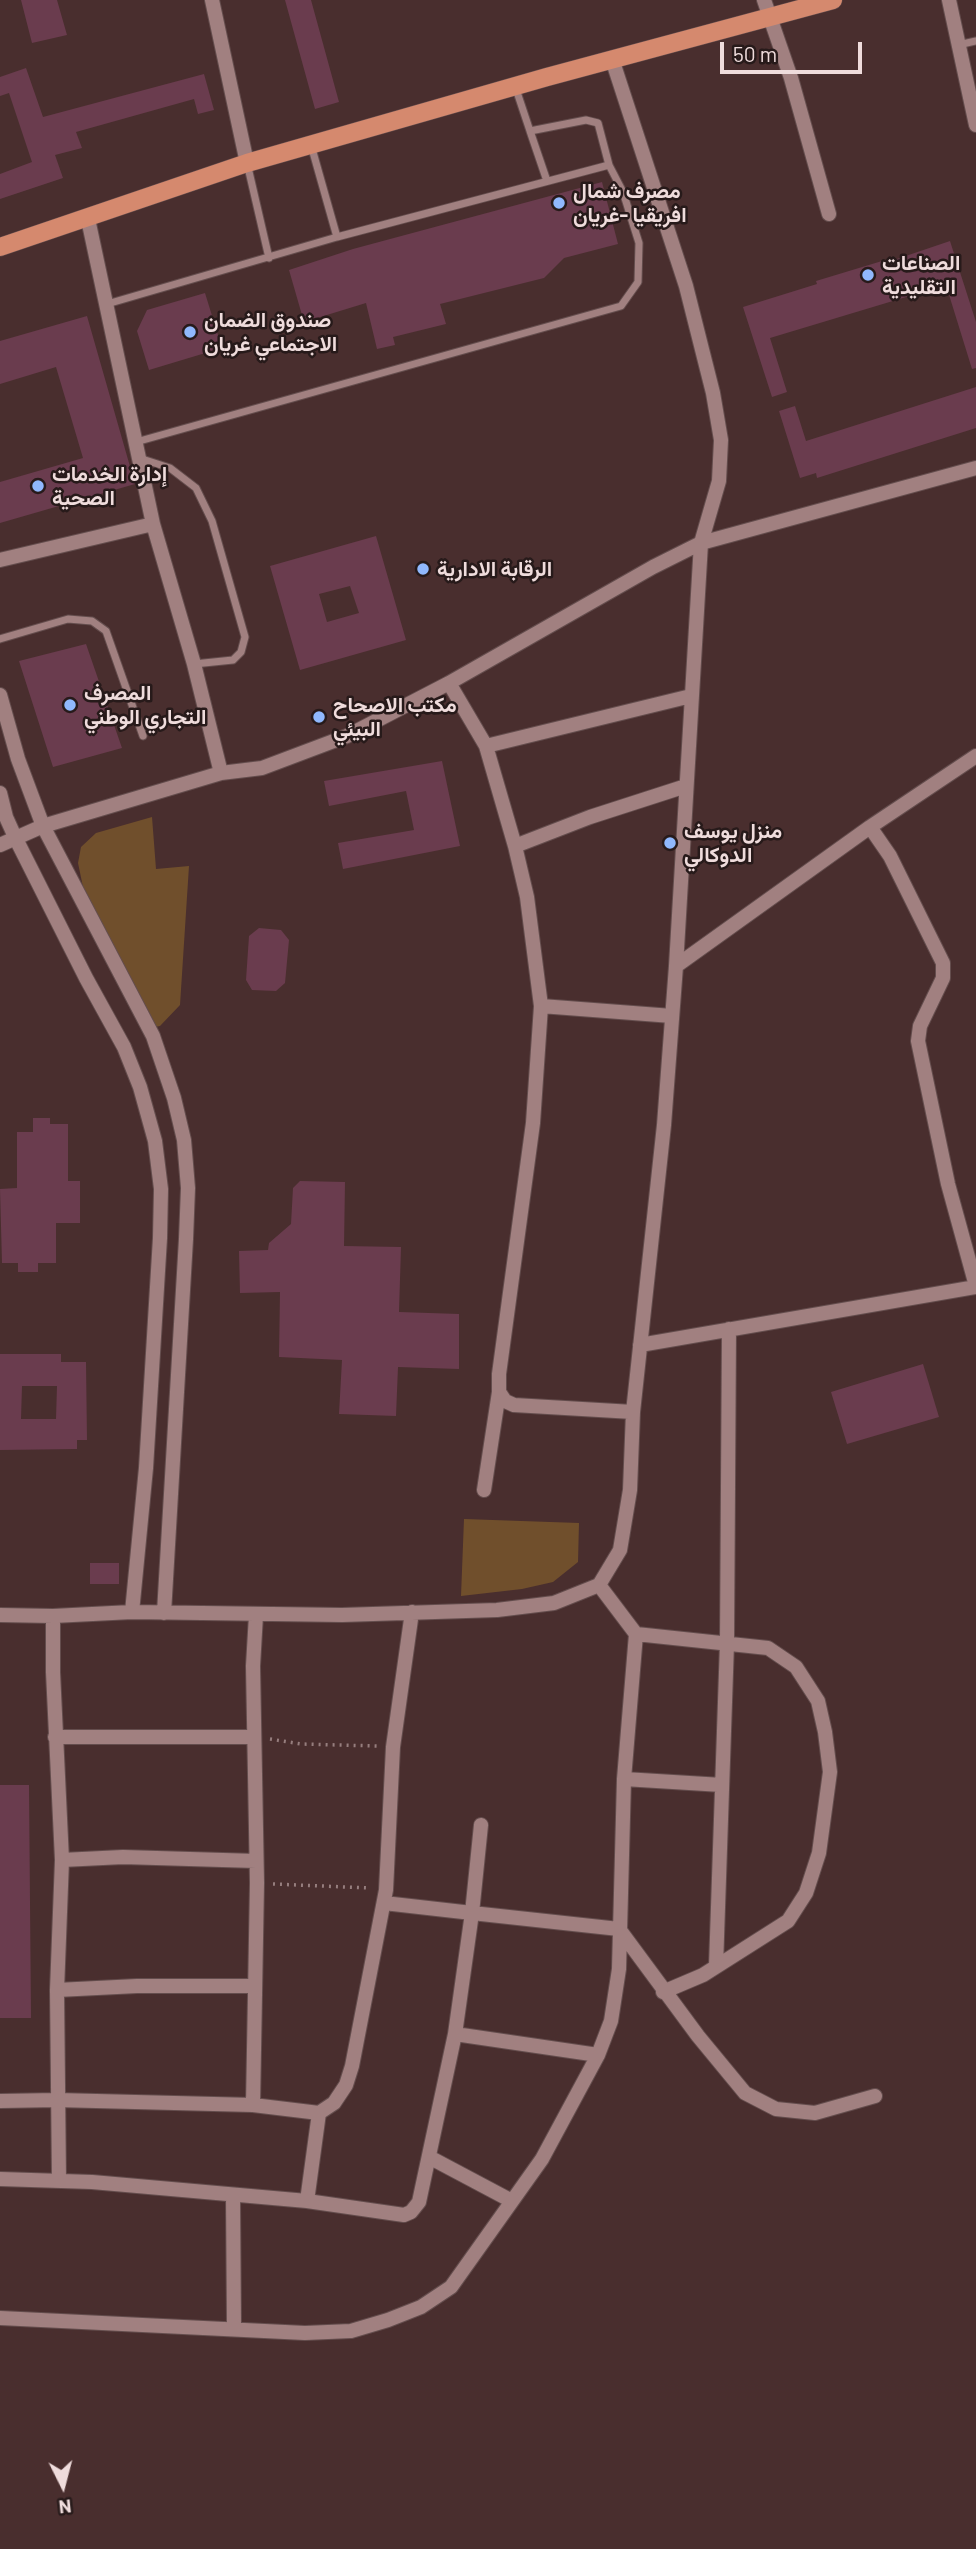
<!DOCTYPE html>
<meta charset="utf-8">
<style>
body{margin:0}
#map{position:relative;width:976px;height:2549px;overflow:hidden;background:#492e2e;font-family:Barlow,sans-serif}
canvas{display:block}
.north{position:absolute;left:28px;top:2451px;width:70px;height:70px;-webkit-text-stroke:5px #271a1a;paint-order:stroke;rotate:174deg;font-size:19px;font-weight:700;line-height:28px;text-align:center;color:#efdcdc}
.north::after{content:'';display:block;margin:auto;width:24px;height:32px;background:#efdcdc;clip-path:polygon(50% 0,100% 100%,50% 72%,0 100%)}
.scale{position:absolute;left:720px;top:42px;width:142px;height:32px;box-sizing:border-box;border:4px solid #efdcdc;border-top:0;padding-left:9px;font-size:21px;line-height:24px;white-space:nowrap;color:#efdcdc;-webkit-text-stroke:5px #271a1a;paint-order:stroke}
</style>
<div id="map">
<canvas width="976" height="2549"></canvas>
<div class="north">N</div>
<div class="scale">50 m</div>
</div>
<script>
const g = document.querySelector('canvas').getContext('2d');
g.lineJoin = 'round';
function paint(path, color) {
  g.fillStyle = color;
  g.fill(path, 'evenodd');
}
function shape(rows) {
  const path = new Path2D();
  for (const r of rows) {
    path.moveTo(r[0], r[1]);
    for (let i = 2; i < r.length; i += 2) path.lineTo(r[i], r[i + 1]);
  }
  return path;
}
function trace(path, color, width, dash) {
  g.strokeStyle = color;
  g.lineWidth = width;
  g.lineCap = dash ? 'butt' : 'round';
  g.setLineDash(dash || []);
  g.stroke(path);
}
function write(font, color, halo, rows, align = 'center') {
  g.font = font + ' Barlow,Vazirmatn,sans-serif';
  g.lineWidth = 5;
  g.setLineDash([]);
  g.textBaseline = 'middle';
  g.strokeStyle = halo;
  g.fillStyle = color;
  for (const [text, x, y, turn = 0] of rows) {
    g.save();
    g.translate(x, y);
    g.rotate((+turn || 0) * Math.PI / 180);
    g.textAlign = isNaN(turn) ? turn : align;
    if (halo) g.strokeText(text, 0, 0);
    g.fillText(text, 0, 0);
    g.restore();
  }
}
const green = shape([
 [152,817,156,869,189,866,180,1005,160,1026,155,1027,83,887,78,863,81,847,96,833],
 [464,1519,579,1523,578,1562,553,1582,522,1589,461,1596]
]);
const building = shape([
 [21,0,57,0,67,35,32,43],
 [285,0,311,0,339,102,315,109],
 [26,68,43,117,204,74,214,110,198,114,194,99,76,132,82,148,55,155,63,178,0,199,0,174,32,162,9,93,0,96,0,77],
 [602,182,618,244,564,258,544,278,440,304,446,324,393,337,395,345,377,349,366,303,304,322,289,270,353,249],
 [950,241,976,322,976,368,972,369,946,285,770,338,787,392,772,397,743,307,817,284,816,281,882,261,882,264],
 [205,293,222,348,149,370,137,331,147,310],
 [87,316,135,484,0,523,0,482,83,458,56,367,0,384,0,341],
 [976,387,976,428,817,478,816,473,800,478,779,411,795,406,806,441],
 [376,536,406,640,300,670,270,566],
 [350,586,359,613,327,622,319,594],
 [86,644,122,748,53,767,19,661],
 [442,761,460,846,343,869,338,843,414,830,406,791,329,806,324,781],
 [259,928,281,930,289,940,285,983,276,991,252,990,246,980,249,936],
 [33,1118,50,1118,50,1124,68,1124,68,1181,80,1181,80,1223,56,1223,56,1263,38,1263,38,1272,18,1272,18,1263,2,1263,0,1189,17,1188,17,1132,33,1132],
 [300,1181,345,1182,344,1246,401,1247,399,1312,459,1314,459,1369,398,1367,396,1416,339,1414,342,1360,279,1357,280,1292,240,1293,239,1251,268,1250,269,1243,291,1224,293,1188],
 [0,1354,61,1354,61,1362,86,1362,87,1440,77,1440,77,1449,0,1450],
 [22,1386,57,1386,56,1419,21,1419],
 [923,1364,939,1417,847,1444,831,1392],
 [90,1563,119,1563,119,1584,90,1584],
 [0,1785,29,1785,31,2018,0,2018]
]);
const path = shape([
 [270,1739,301,1744,377,1746],
 [273,1884,370,1888]
]);
const service = shape([
 [958,45,976,41],
 [515,86,530,131,586,120,598,123,609,165],
 [530,131,547,181],
 [311,145,337,237],
 [247,163,269,258],
 [107,304,337,237,609,165,623,192,639,243,638,282,621,306,136,442],
 [139,458,170,468,196,488,212,521,245,637,241,652,233,660,194,664],
 [0,639,68,619,92,621,106,631,143,736]
]);
const minor = shape([
 [212,0,247,163],
 [764,0,791,78,829,214],
 [949,0,976,125],
 [88,219,153,524],
 [0,560,153,524,194,664,221,773],
 [449,683,486,746,515,846,527,897,541,1006,533,1123,499,1374,499,1392,505,1401,514,1405,633,1412],
 [0,695,18,759,43,826,153,1036,174,1098,184,1140,188,1188,186,1239,164,1613],
 [486,746,691,696],
 [0,793,6,817,15,837,86,978,124,1047,140,1087,155,1141,161,1189,160,1238,146,1468,132,1612],
 [870,827,890,856,943,963,943,978,920,1026,918,1041,948,1184,976,1286],
 [0,845,43,826,221,773,262,768,347,736,449,683,653,567,701,543,976,468],
 [515,846,590,817,686,786],
 [676,966,870,827,976,756],
 [541,1006,672,1016],
 [640,1345,976,1287],
 [484,1490,499,1392],
 [0,1615,53,1616,132,1612,342,1615,497,1610,554,1603,599,1585,620,1550,630,1490,633,1412,664,1125,676,966,701,543,719,481,721,440,713,393,686,286,612,59],
 [53,1616,53,1672,62,1860,57,1990,59,2181],
 [636,1634,768,1648,796,1667,818,1701,825,1732,830,1772,819,1853,806,1893,788,1921,703,1975,663,1992],
 [55,1737,254,1737],
 [624,1779,722,1785],
 [481,1825,472,1913,619,1929,698,2036,745,2093,776,2109,815,2113,875,2096],
 [62,1860,123,1857,256,1861],
 [384,1903,472,1913,455,2034,598,2055],
 [716,1966,727,1643,729,1329],
 [57,1990,137,1986,253,1986],
 [0,2101,57,2100,253,2105,319,2113,334,2103,346,2085,352,2066,386,1890,393,1747,412,1612],
 [253,2105,257,1883,253,1666,256,1615],
 [429,2157,510,2200],
 [0,2179,92,2182,307,2201,319,2113],
 [233,2196,234,2328],
 [307,2201,404,2215,411,2212,419,2202,455,2034],
 [0,2318,305,2333,351,2331,388,2320,421,2307,451,2287,542,2159,598,2055,611,2021,619,1969,624,1779,636,1634,599,1585]
]);
const primary = shape([
 [0,247,247,163,547,77,833,0]
]);
const markers = [
 [559,203,7,"#90b8fd"],
 [868,275,7,"#90b8fd"],
 [190,332,7,"#90b8fd"],
 [38,486,7,"#90b8fd"],
 [423,569,7,"#90b8fd"],
 [70,705,7,"#90b8fd"],
 [319,717,7,"#90b8fd"],
 [670,843,7,"#90b8fd"]
];
const poiNames = [
 ["مصرف شمال",573,191],
 ["افريقيا -غريان",573,215],
 ["الصناعات",882,263],
 ["التقليدية",882,287],
 ["صندوق الضمان",204,320],
 ["الاجتماعي غريان",204,344],
 ["إدارة الخدمات",52,474],
 ["الصحية",52,498],
 ["الرقابة الادارية",437,569],
 ["المصرف",84,693],
 ["التجاري الوطني",84,717],
 ["مكتب الاصحاح",333,705],
 ["البيئي",333,729],
 ["منزل يوسف",684,831],
 ["الدوكالي",684,855]
];
paint(green, '#704f2c');
paint(building, '#6a3c4e');
trace(service, '#644d4d', 9);
trace(minor, '#644d4d', 16);
trace(primary, '#644d4d', 19);
trace(path, '#967e7e', 3.5, [2, 5]);
trace(service, '#a18080', 7);
trace(minor, '#a18080', 14);
trace(primary, '#d5896e', 18);
for (const [x, y, r, color] of markers) {
  const dot = new Path2D();
  dot.arc(x, y, r, 0, 2 * Math.PI);
  g.fillStyle = color;
  g.fill(dot);
  trace(dot, '#271a1a', 2.5);
}
write('bold 21px', '#efdcdc', '#271a1a', poiNames, 'left');
</script>
